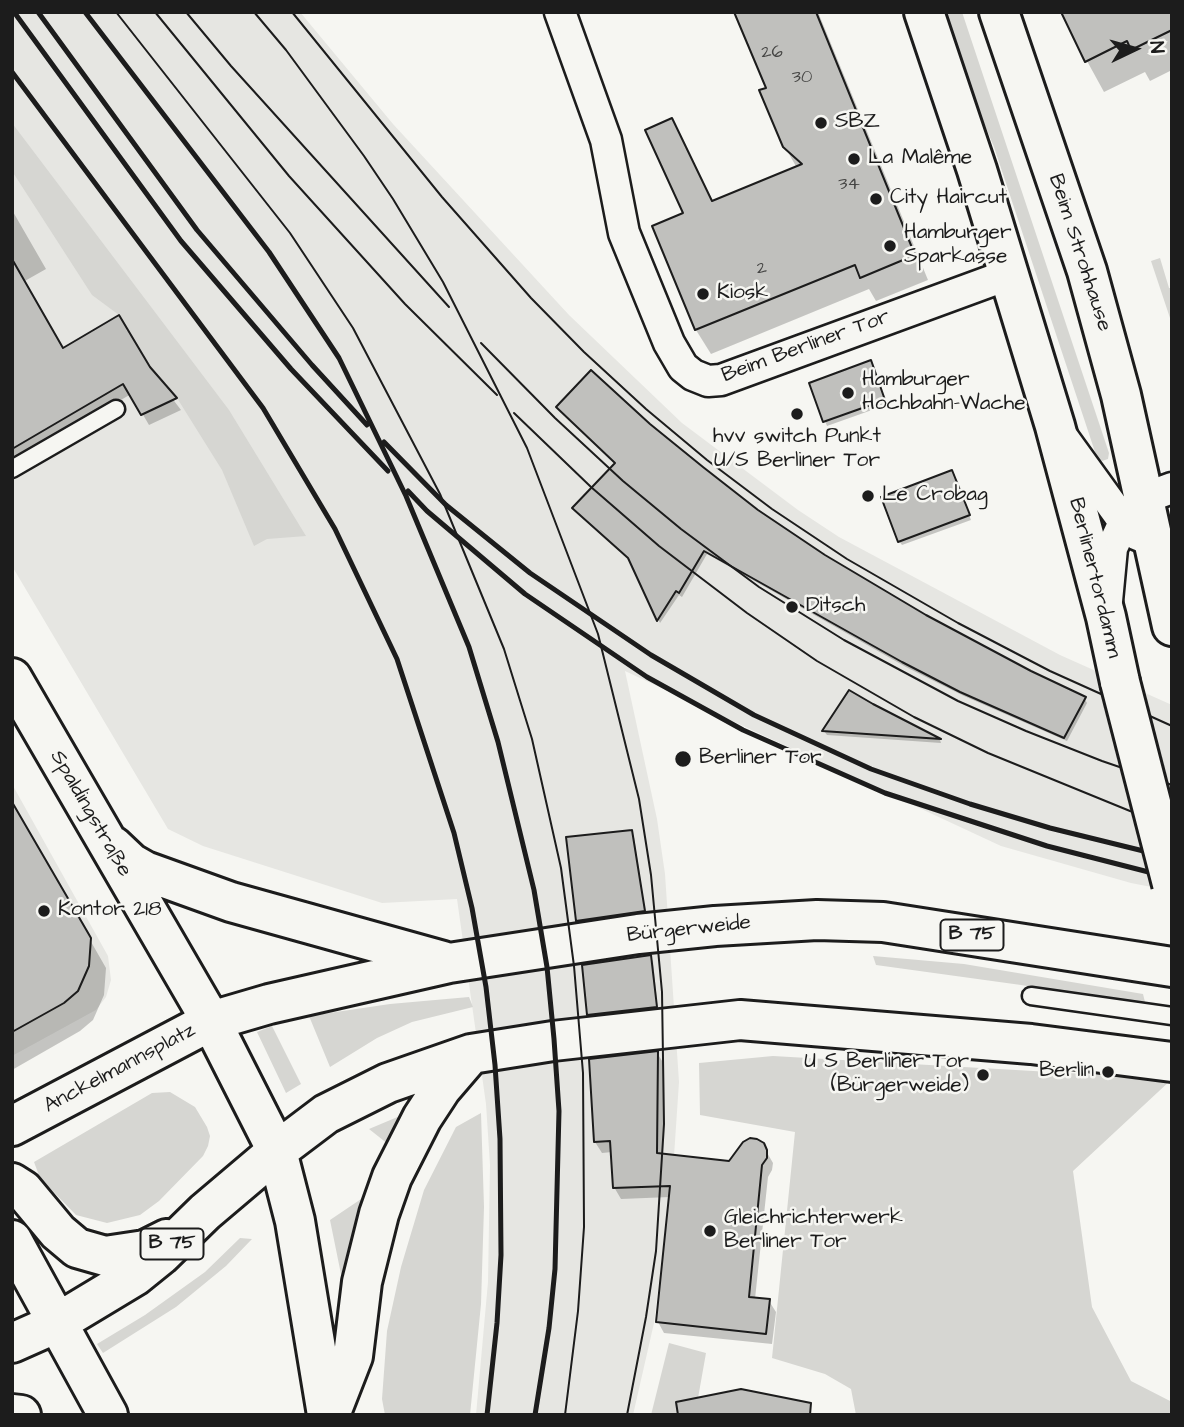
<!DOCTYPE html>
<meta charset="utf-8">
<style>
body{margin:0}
#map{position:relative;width:1184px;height:1427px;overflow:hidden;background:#f6f6f2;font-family:"Architects Daughter",sans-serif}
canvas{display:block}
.frame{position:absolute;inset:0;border:14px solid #1c1c1c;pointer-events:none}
.north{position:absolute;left:1100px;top:14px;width:70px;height:70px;-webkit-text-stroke:5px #f6f6f2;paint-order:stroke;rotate:85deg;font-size:19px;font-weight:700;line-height:28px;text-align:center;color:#1c1c1c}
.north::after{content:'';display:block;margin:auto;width:24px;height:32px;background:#1c1c1c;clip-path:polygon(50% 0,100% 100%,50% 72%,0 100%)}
</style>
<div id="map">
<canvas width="1184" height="1427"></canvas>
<div class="frame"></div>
<div class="north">N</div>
</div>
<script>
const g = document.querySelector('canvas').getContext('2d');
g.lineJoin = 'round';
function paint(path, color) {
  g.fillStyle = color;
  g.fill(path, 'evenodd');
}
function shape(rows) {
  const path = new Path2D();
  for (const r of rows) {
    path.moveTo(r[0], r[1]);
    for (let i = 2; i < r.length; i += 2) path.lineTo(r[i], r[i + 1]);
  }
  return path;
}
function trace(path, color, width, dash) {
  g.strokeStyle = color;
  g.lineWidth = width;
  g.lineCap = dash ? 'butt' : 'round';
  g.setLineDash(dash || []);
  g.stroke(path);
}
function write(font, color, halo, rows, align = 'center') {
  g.font = font + ' "Architects Daughter",sans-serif';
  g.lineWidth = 5;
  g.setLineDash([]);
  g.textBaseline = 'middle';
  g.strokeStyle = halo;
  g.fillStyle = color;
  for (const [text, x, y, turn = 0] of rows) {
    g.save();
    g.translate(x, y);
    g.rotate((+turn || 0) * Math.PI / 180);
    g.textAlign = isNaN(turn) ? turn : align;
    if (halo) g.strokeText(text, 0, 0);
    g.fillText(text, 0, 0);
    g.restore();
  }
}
const built = shape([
 [12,12,300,12,393,124,569,315,682,423,798,510,839,537,1060,655,1172,705,1172,891,1131,883,1001,846,625,671,657,819,665,874,679,1082,674,1156,654,1323,633,1415,476,1415,488,1282,490,1165,486,1104,457,899,382,903,203,846,168,829,12,566],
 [12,784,108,956,111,980,106,997,96,1010,12,1056]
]);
const green = shape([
 [938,12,962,12,1109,453,1108,459,1102,461,1097,458,994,147],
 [12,123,229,410,306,536,267,539,254,546,222,470,177,398,150,367,119,315,92,295,12,171],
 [1160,258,1169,288,1172,288,1172,324,1151,261],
 [873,956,964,964,1143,994,1146,1006,1021,985,876,965],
 [469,997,473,1007,412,1022,377,1038,330,1067,309,1016,390,1004],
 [272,1026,301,1084,286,1093,257,1032],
 [773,1056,1172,1079,1073,1171,1092,1307,1131,1381,1172,1402,1172,1415,856,1415,851,1389,825,1374,772,1358,795,1132,700,1115,699,1063],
 [170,1092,195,1107,207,1127,210,1136,208,1146,203,1156,159,1201,140,1215,107,1223,76,1215,40,1178,34,1162,152,1093],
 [407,1113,393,1148,369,1129],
 [481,1113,484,1207,481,1304,470,1415,385,1415,382,1399,387,1331,401,1267,424,1190,456,1127],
 [373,1191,345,1294,330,1220],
 [240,1238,252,1239,226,1266,176,1307,103,1353,97,1344,145,1315,205,1272],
 [669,1343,706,1353,695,1415,651,1415]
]);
const shadow = shape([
 [737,12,818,12,928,280,876,301,869,289,711,354,696,330,654,227,686,214,672,120,713,203,797,168,785,147,768,89],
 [1172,12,1172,70,1150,81,1145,72,1104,92,1087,61],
 [12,210,46,269,23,282,62,350,149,368,181,410,149,425,131,394,12,465],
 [873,367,886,405,827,426,811,384],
 [558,408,649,425,757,511,824,556,925,616,1030,673,1084,698,1087,703,1067,741,964,696,906,667,707,554,682,597,679,595,660,623,632,562,575,508,617,465],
 [954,477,971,520,902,545,899,541],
 [850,692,940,740,941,743,827,735,824,731],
 [27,830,106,968,104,995,93,1020,80,1031,12,1070,12,839],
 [632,832,634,837,646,916,581,925,578,921,568,838],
 [650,957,653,961,658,1012,591,1019,588,1015],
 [657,1053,664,1064,663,1156,730,1163,762,1144,773,1163,772,1170,768,1177,755,1299,769,1301,776,1312,772,1344,664,1333,658,1322,670,1197,621,1199,614,1187,612,1152,602,1153,595,1142,591,1061]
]);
const building = shape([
 [734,12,816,12,915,255,860,278,855,265,695,330,652,226,683,213,645,130,672,118,712,201,802,164,783,147,759,90,766,88,734,12],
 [1061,12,1172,12,1172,30,1131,50,1127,41,1085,62,1061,12],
 [12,259,63,348,119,315,150,367,177,398,141,415,123,384,12,449,12,259],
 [871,360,885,400,823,422,809,383,871,360],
 [591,370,650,424,703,467,758,510,825,555,926,615,1031,671,1086,697,1064,738,960,692,902,662,704,551,679,593,676,591,657,621,628,558,572,508,615,463,556,407,591,370],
 [952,470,970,515,898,542,881,497,952,470],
 [849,690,873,704,941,739,822,731,849,690],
 [12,802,91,938,89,966,78,991,64,1003,12,1032,12,802],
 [632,830,645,911,576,921,566,837,632,830],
 [651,955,657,1007,587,1015,582,965,651,955],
 [658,1051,657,1153,729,1161,743,1142,750,1138,757,1139,764,1143,767,1150,767,1158,762,1165,749,1297,770,1299,766,1334,656,1322,670,1186,613,1188,610,1141,594,1142,589,1059,658,1051],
 [741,1389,811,1403,810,1415,678,1415,676,1402,741,1389]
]);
const lane = shape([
 [12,469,116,409],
 [1031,996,1172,1016]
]);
const street = shape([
 [560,12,606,140,624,233,669,343,683,367,693,375,708,381,721,380,1010,274],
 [1064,439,1124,522,1138,535,1155,542,1168,544],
 [1107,601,1112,548,1124,522,1131,510,1145,498,1172,488]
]);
const secondary = shape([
 [924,12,977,170,1055,426,1106,617,1120,682],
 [999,12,1087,271,1121,395,1172,626]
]);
const primary = shape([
 [12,678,211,1021,277,1151,295,1221,327,1415],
 [113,846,131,863,145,871,231,902,443,961],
 [12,1126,211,1021,269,1004,449,963,638,934,715,926,817,920,883,922,1172,967],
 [12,1183,23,1190,58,1232,77,1248,105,1256,145,1250,167,1239],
 [12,1240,108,1415],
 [12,1343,57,1323,135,1276,161,1255,205,1212,277,1151,326,1114,388,1083,471,1054,553,1041,740,1020,1031,1044,1172,1062],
 [12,1414,21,1415],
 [330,1415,353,1356,362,1282,379,1214,392,1177,422,1118,441,1089,471,1054]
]);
const tram = shape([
 [116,12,290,233,353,328,440,494,504,649,532,739,561,868,574,966,583,1073,584,1227,578,1311,565,1415],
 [155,12,289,176,405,304,497,395],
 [186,12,231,66,449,307],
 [254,12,286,50,364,156,393,199,443,282,527,448,598,634,639,799,651,875,662,992,664,1124,656,1251,646,1317,627,1415],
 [292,12,442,197,531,298,584,352,646,409,707,460,772,509,847,559,958,623,1050,671,1172,726],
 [481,343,555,418,623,481,681,529,759,587,844,640,958,701,1026,731,1102,761,1172,785],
 [514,413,591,487,659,546,747,613,817,661,914,717,988,753,1130,811,1172,824]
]);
const rail = shape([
 [14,12,181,241,291,369,388,471],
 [38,12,197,230,312,365,367,425],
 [85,12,269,252,339,358,406,496,469,647,498,742,534,890,547,967,554,1039,559,1111,555,1269,549,1328,535,1415],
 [12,72,263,408,335,529,397,659,454,833,472,908,486,987,495,1065,500,1139,501,1255,497,1323,487,1415],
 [384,442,446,505,530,573,651,655,754,715,871,769,970,804,1050,828,1172,858],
 [408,491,427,511,525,594,647,677,743,730,885,793,1047,846,1172,878]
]);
const secondaryBridge = shape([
 [1120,682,1172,884]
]);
const markers = [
 [821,123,7,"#1c1c1c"],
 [854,159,7,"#1c1c1c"],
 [876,199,7,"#1c1c1c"],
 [890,246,7,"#1c1c1c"],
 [703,294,7,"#1c1c1c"],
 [848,393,7,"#1c1c1c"],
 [797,414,7,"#1c1c1c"],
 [868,496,7,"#1c1c1c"],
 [792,607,7,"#1c1c1c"],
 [683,759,9,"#1c1c1c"],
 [44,911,7,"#1c1c1c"],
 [1108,1072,7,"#1c1c1c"],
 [983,1075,7,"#1c1c1c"],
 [710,1231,7,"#1c1c1c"]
];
const numberNames = [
 ["26",772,53],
 ["30",802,78],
 ["34",849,185],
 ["2",762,269]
];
const shields = [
 [972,935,63],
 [172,1244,63]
];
const shieldNames = [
 ["B 75",972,935],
 ["B 75",172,1244]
];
const poiNames = [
 ["SBZ",835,123],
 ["La Malême",868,159],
 ["City Haircut",890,199],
 ["Hamburger",904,234],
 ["Sparkasse",904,258],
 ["Kiosk",717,294],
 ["Hamburger",862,381],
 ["Hochbahn-Wache",862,405],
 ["hvv switch Punkt",797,438,"center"],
 ["U/S Berliner Tor",797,462,"center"],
 ["Le Crobag",882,496],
 ["Ditsch",806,607],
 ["Berliner Tor",699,759],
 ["Kontor 218",58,911],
 ["U S Berliner Tor",969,1063,"right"],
 ["(Bürgerweide)",969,1087,"right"],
 ["Berlin",1094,1072,"right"],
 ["Gleichrichterwerk",724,1219],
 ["Berliner Tor",724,1243]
];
const streetNames = [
 ["Beim Strohhause",1079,253,72],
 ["Beim Berliner Tor",806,347,-20],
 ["Berlinertordamm",1094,578,76],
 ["Spaldingstraße",90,814,60],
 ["Bürgerweide",689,930,-6],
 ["Anckelmannsplatz",120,1069,-28]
];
paint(built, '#e6e6e2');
paint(green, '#d6d6d2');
paint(shadow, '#0003');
paint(building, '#c0c0bd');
trace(building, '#1c1c1c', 2);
trace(lane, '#1c1c1c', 21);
trace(street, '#1c1c1c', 35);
trace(secondary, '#1c1c1c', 44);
trace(primary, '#1c1c1c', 44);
trace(lane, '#f6f6f2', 16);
trace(street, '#f6f6f2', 30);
trace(secondary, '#f6f6f2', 38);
trace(primary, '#f6f6f2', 38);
trace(tram, '#1c1c1c', 2);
trace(rail, '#1c1c1c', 5);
trace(secondaryBridge, '#1c1c1c', 44, []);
trace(secondaryBridge, '#f6f6f2', 38);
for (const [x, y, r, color] of markers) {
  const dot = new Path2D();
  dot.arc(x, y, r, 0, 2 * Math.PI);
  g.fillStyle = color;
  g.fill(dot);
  trace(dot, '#f6f6f2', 2.5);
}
write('18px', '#454544', null, numberNames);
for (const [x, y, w] of shields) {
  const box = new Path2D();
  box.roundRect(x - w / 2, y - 15.5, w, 31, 5);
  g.fillStyle = '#f6f6f2';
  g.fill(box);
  trace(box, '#1c1c1c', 2);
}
write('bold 19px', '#1c1c1c', null, shieldNames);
write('21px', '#1c1c1c', '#f6f6f2', poiNames, 'left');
write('21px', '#1c1c1c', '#f6f6f2', streetNames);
</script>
